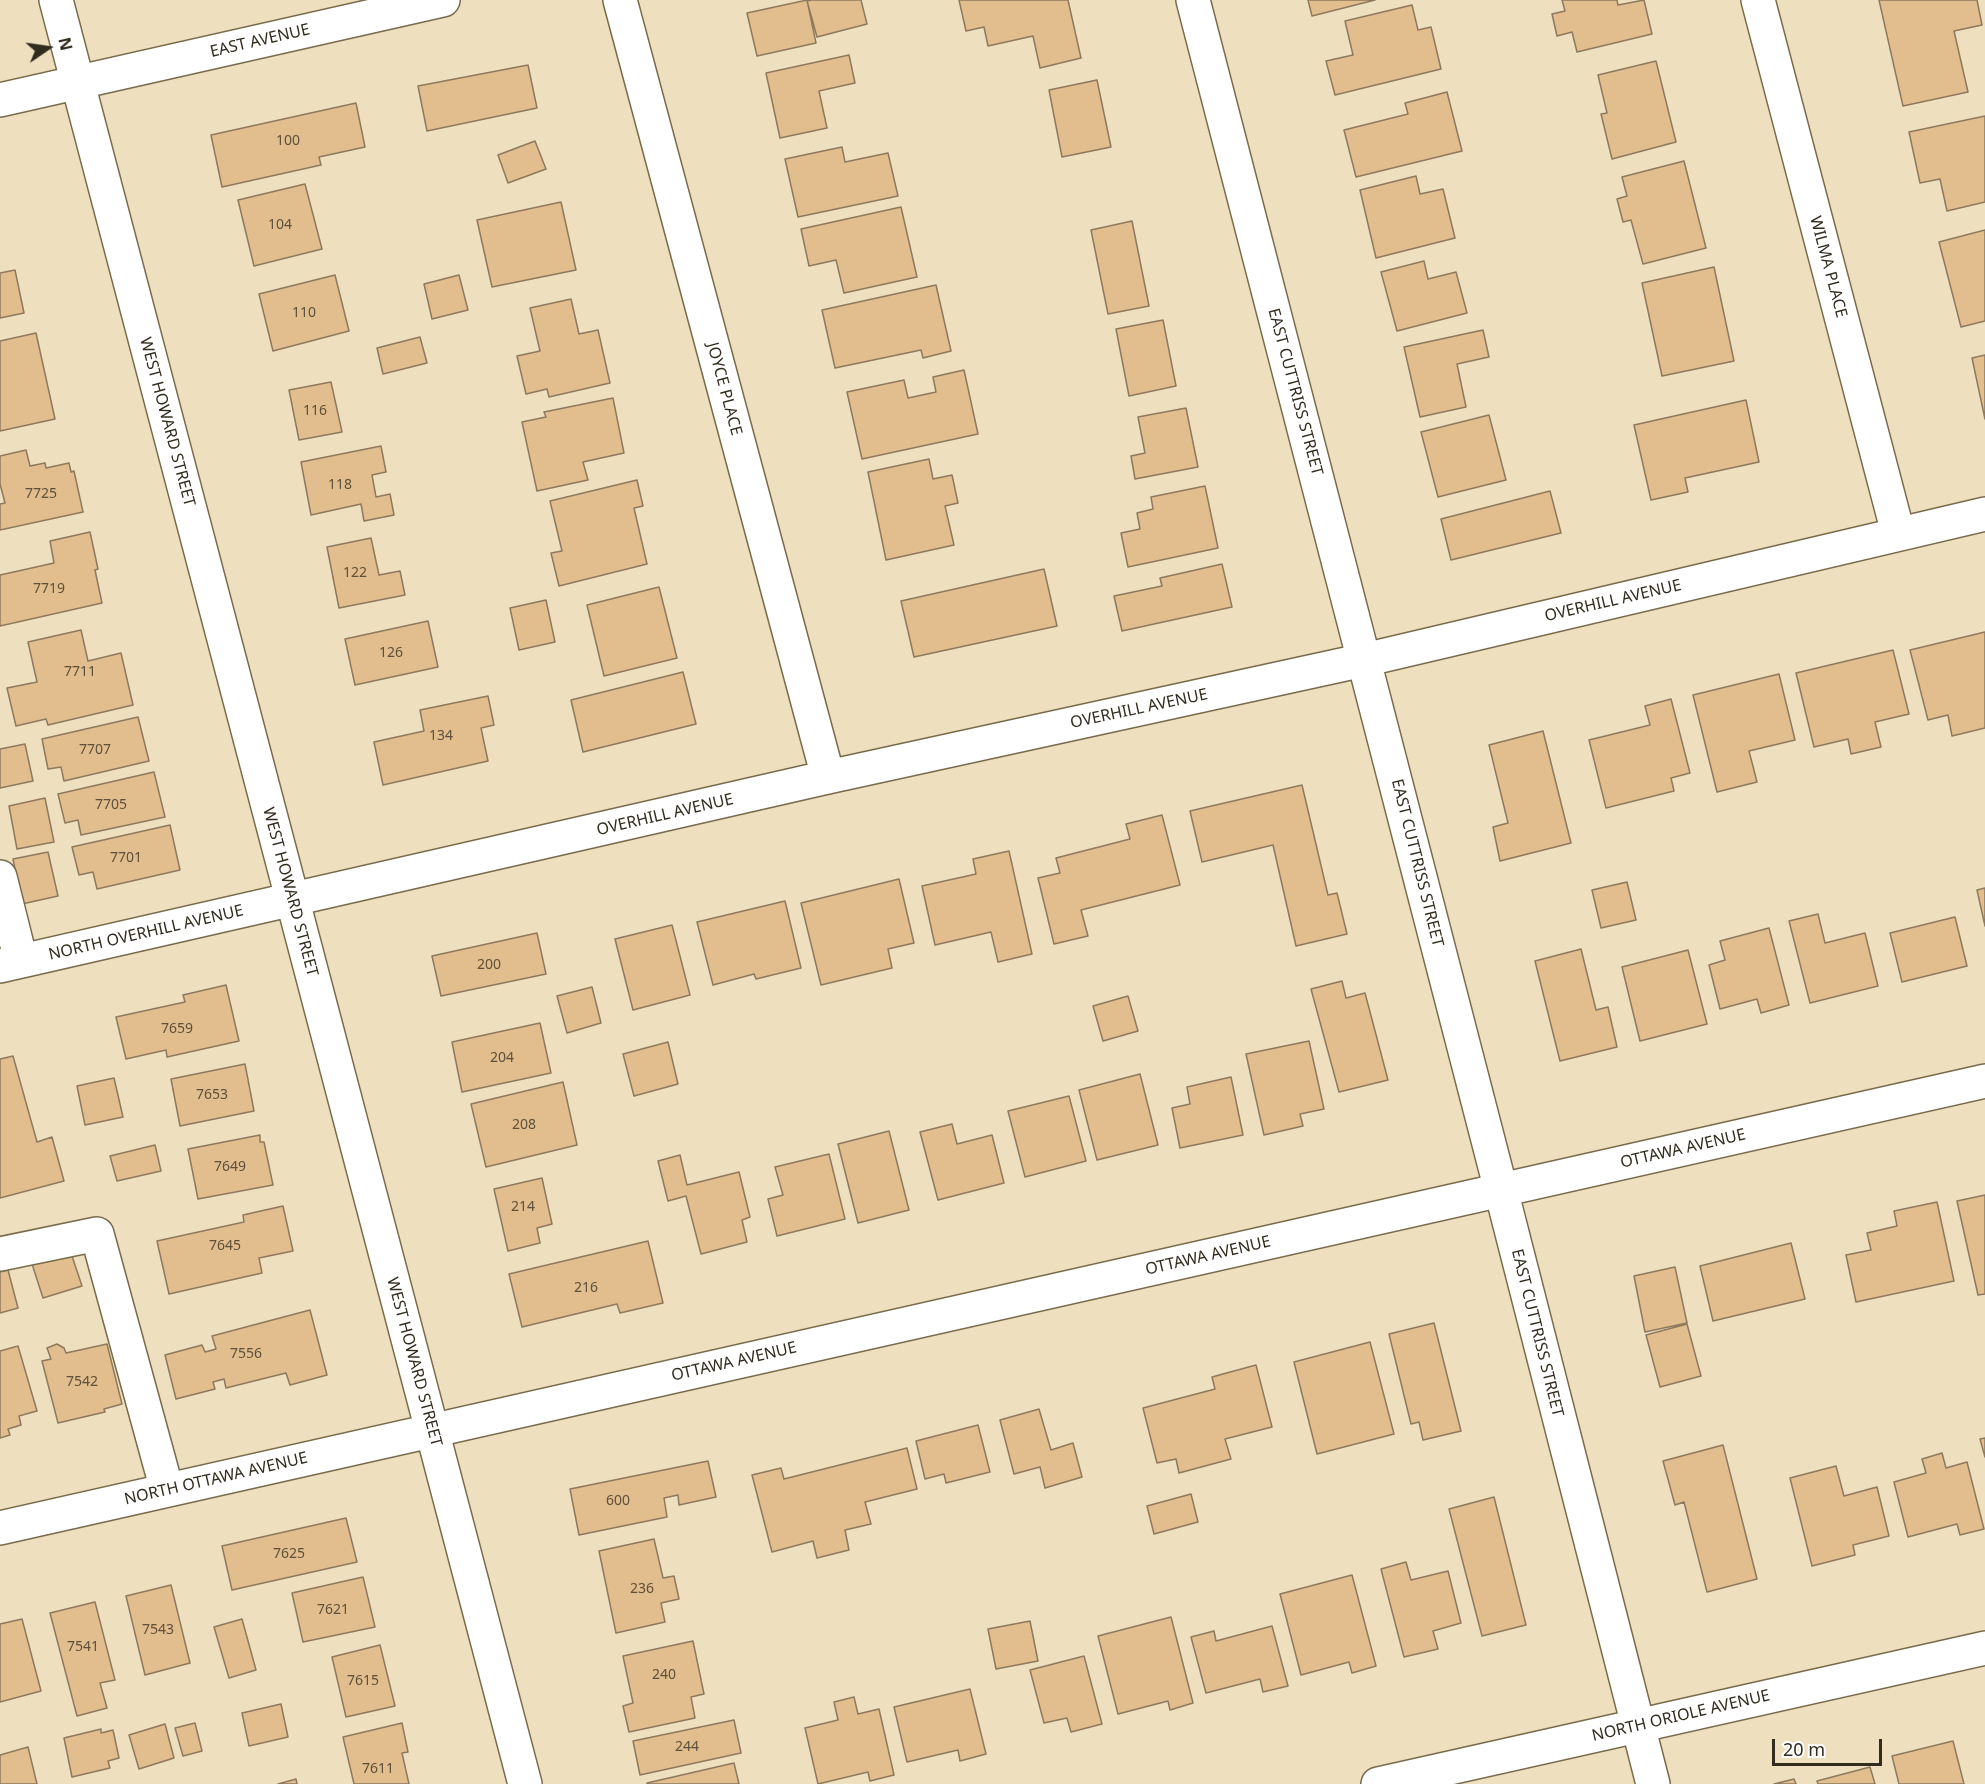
<!DOCTYPE html>
<style>
body{margin:0}
#map{position:relative;width:1985px;height:1784px;overflow:hidden;background:#eee0be;font-family:"Noto Sans",sans-serif}
canvas{display:block}
.north{position:absolute;left:18px;top:18px;width:60px;height:60px;-webkit-text-stroke:4px #fff;paint-order:stroke;rotate:77deg;font-size:16px;font-weight:700;line-height:24px;text-align:center;color:#322c1f}
.north::after{content:'';display:block;margin:auto;width:21px;height:27px;background:#322c1f;clip-path:polygon(50% 0,100% 100%,50% 72%,0 100%)}
.scale{position:absolute;left:1772px;top:1739px;width:110px;height:27px;box-sizing:border-box;border:3px solid #322c1f;border-top:0;padding-left:8px;font-size:18px;line-height:21px;white-space:nowrap;color:#322c1f;-webkit-text-stroke:4px #fff;paint-order:stroke}
</style>
<div id="map">
<canvas width="1985" height="1784"></canvas>
<div class="north">N</div>
<div class="scale">20 m</div>
</div>
<script>
const g = document.querySelector('canvas').getContext('2d');
g.lineJoin = 'round';
function paint(path, color) {
  g.fillStyle = color;
  g.fill(path, 'evenodd');
}
function shape(rows) {
  const path = new Path2D();
  for (const r of rows) {
    path.moveTo(r[0], r[1]);
    for (let i = 2; i < r.length; i += 2) path.lineTo(r[i], r[i + 1]);
  }
  return path;
}
function trace(path, color, width, dash) {
  g.strokeStyle = color;
  g.lineWidth = width;
  g.lineCap = dash ? 'butt' : 'round';
  g.setLineDash(dash || []);
  g.stroke(path);
}
function write(font, color, halo, rows, align = 'center') {
  g.font = font + ' "Noto Sans",sans-serif';
  g.lineWidth = 5;
  g.setLineDash([]);
  g.textBaseline = 'middle';
  g.strokeStyle = halo;
  g.fillStyle = color;
  for (const [text, x, y, turn = 0] of rows) {
    g.save();
    g.translate(x, y);
    g.rotate((+turn || 0) * Math.PI / 180);
    g.textAlign = isNaN(turn) ? turn : align;
    if (halo) g.strokeText(text, 0, 0);
    g.fillText(text, 0, 0);
    g.restore();
  }
}
const building = shape([
 [807,0,816,43,757,56,747,13,807,0],
 [812,0,861,0,867,24,817,37,807,1,812,0],
 [959,0,1068,0,1081,58,1040,68,1033,36,988,46,984,27,966,31,959,0],
 [1308,0,1375,0,1312,16,1308,0],
 [1562,0,1617,0,1618,5,1644,0,1652,34,1577,52,1572,32,1557,36,1552,14,1565,11,1562,0],
 [1879,0,1977,0,1982,25,1954,31,1968,92,1903,106,1879,0],
 [1412,5,1418,30,1431,27,1441,69,1335,95,1326,61,1353,55,1345,21,1412,5],
 [849,55,855,83,819,91,827,128,780,138,766,73,849,55],
 [1656,61,1676,142,1612,159,1601,114,1607,113,1598,75,1656,61],
 [528,65,537,108,427,131,418,86,528,65],
 [1097,80,1111,147,1062,157,1049,90,1097,80],
 [1447,92,1462,151,1356,177,1344,130,1408,114,1405,103,1447,92],
 [356,103,365,147,319,157,321,165,222,187,211,135,356,103],
 [1985,116,1985,202,1947,211,1940,179,1920,183,1909,132,1985,116],
 [535,141,546,169,508,183,498,155,535,141],
 [842,147,845,162,888,153,898,196,798,217,785,159,842,147],
 [1684,161,1706,248,1643,264,1631,220,1623,222,1617,199,1627,196,1622,177,1684,161],
 [1416,176,1420,194,1443,189,1455,238,1376,258,1360,190,1416,176],
 [305,184,322,249,254,266,238,200,305,184],
 [561,202,576,270,492,287,477,220,561,202],
 [901,207,917,277,844,293,836,260,809,266,801,229,901,207],
 [1132,221,1149,306,1108,314,1091,230,1132,221],
 [1985,230,1985,321,1961,327,1939,242,1985,230],
 [1424,261,1428,279,1456,272,1467,313,1397,331,1381,272,1424,261],
 [1714,267,1734,361,1662,376,1642,283,1714,267],
 [15,270,24,313,0,318,0,273,15,270],
 [335,275,349,331,273,351,259,294,335,275],
 [459,275,468,310,432,319,424,284,459,275],
 [936,285,951,351,923,358,921,350,835,368,822,310,936,285],
 [571,299,579,334,598,330,610,383,549,397,547,389,526,394,517,356,540,351,530,308,571,299],
 [1163,320,1176,386,1129,396,1116,329,1163,320],
 [1483,330,1489,357,1457,364,1466,407,1420,417,1404,347,1483,330],
 [36,333,55,419,0,431,0,341,36,333],
 [420,337,427,363,383,374,377,348,420,337],
 [1985,355,1985,419,1972,358,1985,355],
 [964,370,978,434,862,459,847,392,904,380,908,398,936,392,933,377,964,370],
 [331,382,342,432,299,440,289,390,331,382],
 [613,398,624,453,583,462,588,480,537,491,522,422,546,417,544,412,613,398],
 [1746,400,1759,462,1685,478,1688,492,1651,500,1634,425,1746,400],
 [1186,408,1198,467,1135,479,1131,456,1145,453,1138,417,1186,408],
 [1489,415,1506,480,1438,497,1421,432,1489,415],
 [381,446,386,472,372,475,376,497,390,494,394,515,364,521,361,504,311,515,301,462,381,446],
 [26,450,30,466,45,463,46,468,69,463,71,472,74,471,83,512,0,530,0,504,5,503,0,484,0,456,26,450],
 [929,459,933,479,952,475,958,503,945,506,954,545,886,560,868,472,929,459],
 [637,480,643,506,634,508,647,564,559,586,551,553,562,551,550,501,637,480],
 [1205,486,1218,548,1128,567,1121,533,1140,529,1137,513,1153,509,1151,497,1205,486],
 [1550,491,1561,533,1451,560,1441,519,1550,491],
 [90,532,98,569,95,570,102,603,0,626,0,575,54,563,50,541,90,532],
 [371,538,379,575,400,571,405,595,339,608,327,547,371,538],
 [1222,564,1232,607,1122,631,1114,596,1162,586,1160,578,1222,564],
 [1044,569,1057,626,914,657,901,601,1044,569],
 [659,587,677,658,604,676,587,605,659,587],
 [546,600,555,642,519,650,510,608,546,600],
 [428,621,438,667,355,685,345,639,428,621],
 [81,630,88,661,121,653,133,705,48,725,46,719,16,726,7,688,37,682,28,642,81,630],
 [1985,632,1985,728,1952,736,1948,715,1928,720,1910,650,1985,632],
 [1893,650,1909,714,1875,722,1881,747,1851,754,1848,739,1814,747,1796,673,1893,650],
 [683,672,696,724,583,752,571,700,683,672],
 [1779,674,1795,740,1749,751,1757,782,1717,792,1693,695,1779,674],
 [488,696,494,725,481,728,488,761,383,785,374,742,424,731,420,710,488,696],
 [1671,699,1690,773,1671,778,1674,791,1606,808,1589,740,1650,725,1645,706,1671,699],
 [138,717,149,761,64,781,61,767,48,769,42,739,138,717],
 [1543,731,1571,843,1500,861,1493,827,1508,823,1489,745,1543,731],
 [25,744,33,781,0,788,0,749,25,744],
 [154,772,165,817,81,835,78,820,65,823,58,794,154,772],
 [1302,785,1328,895,1337,893,1347,934,1296,946,1273,845,1202,862,1190,811,1302,785],
 [45,798,54,842,17,849,9,806,45,798],
 [1162,815,1180,885,1081,910,1088,936,1054,944,1038,878,1060,873,1056,858,1130,839,1126,824,1162,815],
 [170,825,180,870,97,889,93,872,79,875,72,847,170,825],
 [1009,851,1032,954,998,962,991,932,935,945,922,886,976,874,973,859,1009,851],
 [48,852,58,896,22,904,13,859,48,852],
 [899,879,914,943,888,949,892,968,821,985,801,903,899,879],
 [1627,882,1636,920,1601,928,1592,890,1627,882],
 [1985,888,1985,926,1977,890,1985,888],
 [785,901,801,968,756,979,754,974,713,985,697,922,785,901],
 [1818,914,1825,943,1865,933,1878,986,1810,1003,1789,921,1818,914],
 [1955,917,1967,966,1902,982,1890,933,1955,917],
 [672,925,690,995,633,1010,615,939,672,925],
 [1769,928,1789,1005,1761,1013,1757,999,1720,1009,1709,965,1725,960,1720,941,1769,928],
 [537,933,546,974,441,996,432,956,537,933],
 [1581,949,1596,1010,1608,1007,1617,1047,1560,1061,1535,961,1581,949],
 [1688,950,1707,1024,1640,1041,1622,967,1688,950],
 [1342,981,1346,998,1365,993,1388,1080,1339,1092,1311,989,1342,981],
 [226,985,239,1041,167,1057,166,1050,126,1059,116,1017,185,1002,183,995,226,985],
 [592,987,601,1023,567,1033,557,996,592,987],
 [1128,996,1138,1031,1103,1041,1093,1006,1128,996],
 [540,1023,551,1073,462,1092,452,1042,540,1023],
 [1309,1041,1324,1109,1300,1114,1303,1126,1264,1135,1246,1054,1309,1041],
 [668,1042,678,1084,634,1096,623,1054,668,1042],
 [13,1056,37,1142,52,1137,64,1181,0,1198,0,1059,13,1056],
 [245,1064,254,1111,180,1126,171,1079,245,1064],
 [1140,1074,1158,1145,1097,1160,1079,1090,1140,1074],
 [1231,1077,1243,1135,1180,1148,1172,1108,1190,1104,1187,1087,1231,1077],
 [114,1078,123,1117,85,1125,77,1086,114,1078],
 [563,1082,577,1145,486,1167,471,1104,563,1082],
 [1069,1096,1086,1161,1025,1177,1008,1111,1069,1096],
 [952,1124,957,1144,992,1135,1004,1183,938,1200,920,1132,952,1124],
 [889,1131,909,1210,858,1223,838,1144,889,1131],
 [260,1135,260,1142,264,1142,273,1185,198,1199,188,1149,260,1135],
 [155,1145,161,1171,117,1181,110,1156,155,1145],
 [829,1154,845,1219,777,1236,768,1199,783,1195,775,1167,829,1154],
 [680,1155,687,1185,739,1172,750,1217,742,1220,747,1242,701,1254,686,1196,668,1201,658,1161,680,1155],
 [542,1178,552,1224,537,1228,540,1243,508,1251,494,1189,542,1178],
 [1985,1195,1985,1294,1978,1295,1957,1201,1985,1195],
 [1937,1202,1954,1281,1856,1302,1846,1255,1871,1250,1867,1233,1897,1226,1894,1211,1937,1202],
 [283,1206,293,1251,259,1258,262,1273,169,1294,157,1241,244,1222,243,1215,283,1206],
 [648,1241,663,1303,620,1313,617,1304,522,1327,509,1274,648,1241],
 [1791,1243,1805,1299,1713,1321,1700,1266,1791,1243],
 [71,1253,82,1286,43,1298,32,1264,71,1253],
 [1675,1267,1687,1323,1645,1332,1634,1276,1675,1267],
 [8,1270,18,1308,0,1313,0,1272,8,1270],
 [310,1310,327,1375,290,1385,286,1373,226,1388,224,1379,213,1382,215,1389,176,1399,165,1355,202,1345,205,1352,216,1349,212,1336,310,1310],
 [1434,1323,1461,1431,1423,1440,1419,1422,1411,1424,1389,1334,1434,1323],
 [1687,1324,1701,1376,1660,1387,1646,1335,1687,1324],
 [1370,1342,1394,1434,1317,1454,1294,1362,1370,1342],
 [57,1344,64,1348,66,1353,107,1344,122,1404,104,1409,105,1412,58,1423,42,1361,51,1359,47,1348,57,1344],
 [18,1346,37,1411,19,1416,21,1425,8,1429,10,1435,0,1438,0,1351,18,1346],
 [1256,1365,1272,1427,1225,1439,1231,1459,1179,1473,1176,1459,1157,1463,1143,1408,1215,1389,1212,1377,1256,1365],
 [1039,1409,1051,1450,1073,1443,1082,1477,1045,1488,1040,1467,1014,1474,1000,1420,1039,1409],
 [978,1425,990,1472,946,1483,944,1474,925,1479,916,1441,978,1425],
 [1985,1438,1985,1457,1980,1439,1985,1438],
 [1723,1445,1757,1579,1707,1592,1684,1502,1675,1505,1663,1461,1723,1445],
 [907,1448,917,1489,865,1502,871,1524,845,1530,849,1550,817,1558,813,1541,772,1552,752,1475,781,1468,784,1479,907,1448],
 [1942,1453,1946,1468,1967,1462,1984,1529,1960,1535,1957,1524,1908,1537,1894,1482,1926,1473,1922,1459,1942,1453],
 [708,1461,716,1497,679,1505,678,1495,664,1498,667,1517,579,1535,570,1489,708,1461],
 [1836,1466,1844,1496,1877,1487,1889,1536,1853,1545,1855,1555,1812,1566,1790,1478,1836,1466],
 [1191,1494,1198,1522,1154,1534,1147,1506,1191,1494],
 [1494,1497,1526,1625,1482,1636,1449,1509,1494,1497],
 [346,1518,357,1562,232,1590,222,1546,346,1518],
 [654,1539,663,1578,674,1576,679,1599,661,1603,665,1622,616,1633,599,1551,654,1539],
 [1406,1562,1411,1580,1448,1571,1461,1623,1433,1631,1438,1649,1404,1657,1381,1569,1406,1562],
 [1352,1575,1376,1666,1352,1673,1349,1662,1301,1675,1280,1594,1352,1575],
 [363,1577,375,1627,303,1642,292,1593,363,1577],
 [171,1585,190,1663,145,1675,126,1596,171,1585],
 [95,1602,115,1680,100,1683,107,1708,77,1716,50,1613,95,1602],
 [1171,1617,1193,1703,1170,1710,1168,1701,1118,1714,1098,1636,1171,1617],
 [22,1619,41,1691,0,1702,0,1624,22,1619],
 [242,1619,256,1670,229,1678,214,1627,242,1619],
 [1030,1621,1038,1661,996,1669,988,1629,1030,1621],
 [1272,1626,1288,1686,1263,1692,1260,1679,1206,1693,1191,1637,1214,1631,1216,1641,1272,1626],
 [693,1641,704,1694,691,1697,695,1718,629,1732,623,1706,633,1703,623,1656,693,1641],
 [380,1645,395,1706,346,1717,332,1657,380,1645],
 [1084,1656,1102,1724,1071,1732,1067,1718,1044,1723,1030,1670,1084,1656],
 [970,1689,986,1754,960,1761,958,1750,907,1762,894,1707,970,1689],
 [854,1697,858,1714,879,1709,894,1775,870,1781,868,1772,818,1784,805,1728,838,1720,834,1702,854,1697],
 [281,1704,288,1737,249,1746,242,1713,281,1704],
 [734,1720,741,1753,640,1775,633,1741,734,1720],
 [195,1723,202,1751,183,1756,175,1728,195,1723],
 [402,1723,408,1752,402,1753,409,1784,354,1784,343,1737,402,1723],
 [165,1724,174,1758,139,1769,129,1735,165,1724],
 [101,1729,101,1733,113,1730,119,1758,108,1761,110,1768,72,1777,64,1738,101,1729],
 [1953,1741,1964,1784,1899,1784,1892,1756,1953,1741],
 [28,1747,37,1784,0,1784,0,1755,28,1747],
 [734,1763,739,1784,647,1784,647,1783,734,1763],
 [1870,1767,1875,1784,1818,1784,1817,1781,1870,1767],
 [296,1779,297,1784,278,1784,296,1779],
 [1794,1779,1796,1784,1774,1784,1794,1779]
]);
const minor = shape([
 [56,0,525,1784],
 [620,0,828,777],
 [1193,0,1501,1190,1653,1784],
 [1758,0,1898,533],
 [0,100,443,0],
 [0,877,21,961],
 [0,966,828,777,1364,660,1985,514],
 [0,1254,97,1234,167,1490],
 [0,1528,1985,1081],
 [1378,1784,1985,1648]
]);
const numberNames = [
 ["100",288,141],
 ["104",280,225],
 ["110",304,313],
 ["116",315,411],
 ["118",340,485],
 ["7725",41,494],
 ["122",355,573],
 ["7719",49,589],
 ["126",391,653],
 ["7711",80,672],
 ["134",441,736],
 ["7707",95,750],
 ["7705",111,805],
 ["7701",126,858],
 ["200",489,965],
 ["7659",177,1029],
 ["204",502,1058],
 ["7653",212,1095],
 ["208",524,1125],
 ["7649",230,1167],
 ["214",523,1207],
 ["7645",225,1246],
 ["216",586,1288],
 ["7556",246,1354],
 ["7542",82,1382],
 ["600",618,1501],
 ["7625",289,1554],
 ["236",642,1589],
 ["7621",333,1610],
 ["7543",158,1630],
 ["7541",83,1647],
 ["240",664,1675],
 ["7615",363,1681],
 ["244",687,1747],
 ["7611",378,1769]
];
const streetNames = [
 ["EAST AVENUE",260,41,-13],
 ["WILMA PLACE",1828,267,75],
 ["JOYCE PLACE",724,389,75],
 ["EAST CUTTRISS STREET",1295,392,75],
 ["WEST HOWARD STREET",167,422,75],
 ["OVERHILL AVENUE",1613,601,-13],
 ["OVERHILL AVENUE",1139,709,-12],
 ["OVERHILL AVENUE",665,815,-13],
 ["EAST CUTTRISS STREET",1417,863,76],
 ["WEST HOWARD STREET",290,892,75],
 ["NORTH OVERHILL AVENUE",146,933,-13],
 ["OTTAWA AVENUE",1683,1149,-13],
 ["OTTAWA AVENUE",1208,1256,-13],
 ["EAST CUTTRISS STREET",1537,1333,76],
 ["WEST HOWARD STREET",414,1362,75],
 ["OTTAWA AVENUE",734,1362,-13],
 ["NORTH OTTAWA AVENUE",216,1479,-13],
 ["NORTH ORIOLE AVENUE",1681,1716,-13]
];
paint(building, '#e2bd8d');
trace(building, '#8e795e', 1.5);
trace(minor, '#786b4c', 36);
trace(minor, '#fff', 33);
write('14px', '#5e503a', null, numberNames);
write('16px', '#322c1f', '#fff', streetNames);
</script>
